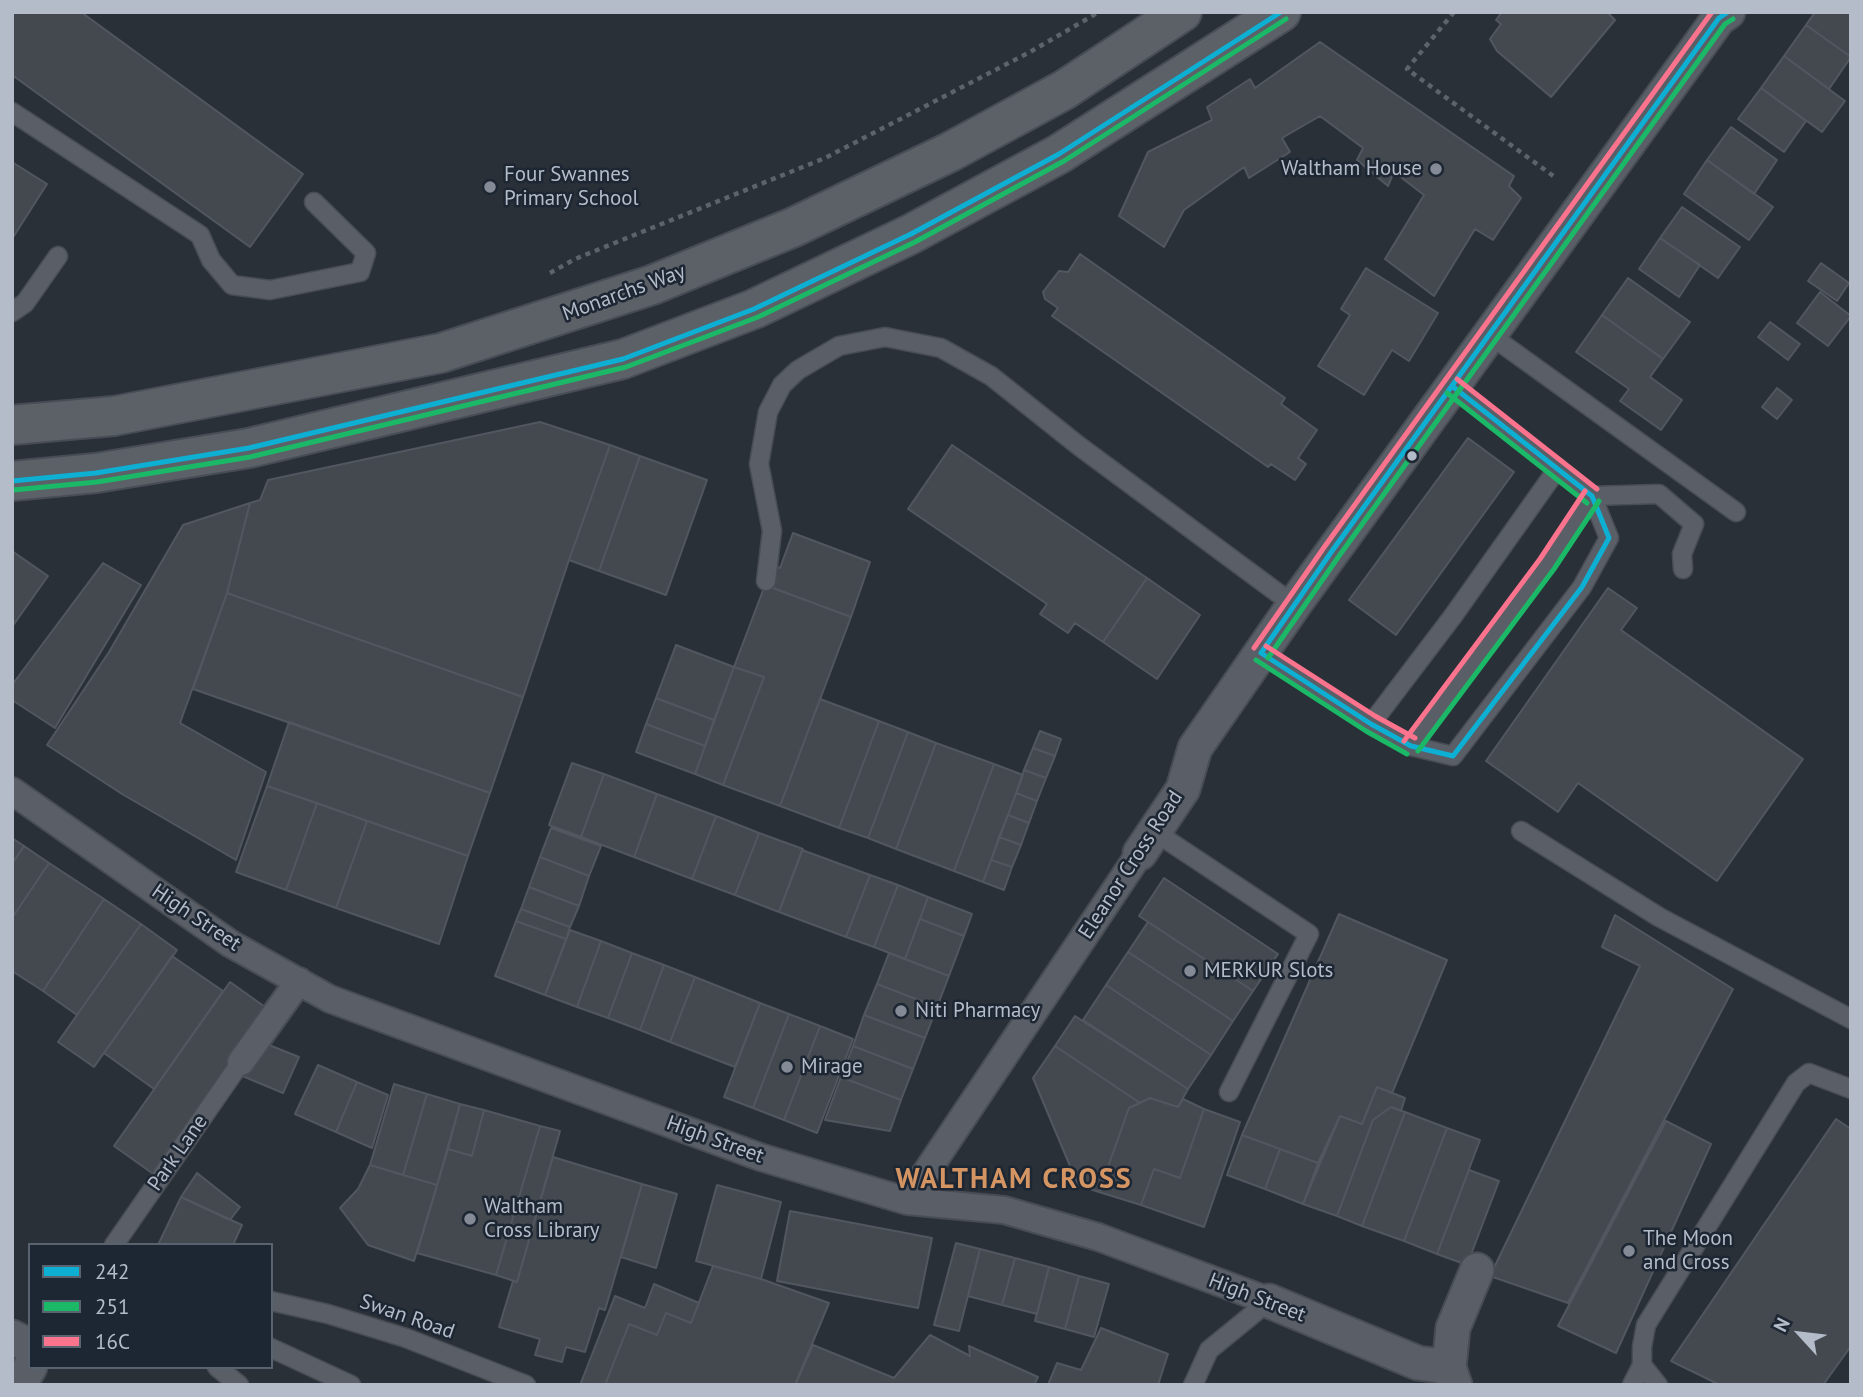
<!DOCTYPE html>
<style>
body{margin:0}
#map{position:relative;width:1863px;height:1397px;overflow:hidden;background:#2a3038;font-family:"PT Sans",sans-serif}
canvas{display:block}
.frame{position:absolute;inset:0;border:14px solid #b4bcc9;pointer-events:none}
.legend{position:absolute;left:28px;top:1243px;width:245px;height:126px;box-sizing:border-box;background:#1d2633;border:2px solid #59626f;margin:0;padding:9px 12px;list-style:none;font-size:21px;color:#b4bcc9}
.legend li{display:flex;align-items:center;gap:14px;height:35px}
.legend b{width:35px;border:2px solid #59626f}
.north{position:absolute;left:1765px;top:1299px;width:70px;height:70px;-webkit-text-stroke:5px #1d2633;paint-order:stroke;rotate:297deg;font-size:19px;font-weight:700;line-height:28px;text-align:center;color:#b4bcc9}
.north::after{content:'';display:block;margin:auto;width:24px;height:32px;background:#b4bcc9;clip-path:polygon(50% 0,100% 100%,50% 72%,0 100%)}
</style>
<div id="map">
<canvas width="1863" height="1397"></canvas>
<div class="frame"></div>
<ul class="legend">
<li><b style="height:9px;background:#0dafd3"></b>242</li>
<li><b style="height:9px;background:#1ab867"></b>251</li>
<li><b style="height:9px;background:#fc738d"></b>16C</li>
</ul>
<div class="north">N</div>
</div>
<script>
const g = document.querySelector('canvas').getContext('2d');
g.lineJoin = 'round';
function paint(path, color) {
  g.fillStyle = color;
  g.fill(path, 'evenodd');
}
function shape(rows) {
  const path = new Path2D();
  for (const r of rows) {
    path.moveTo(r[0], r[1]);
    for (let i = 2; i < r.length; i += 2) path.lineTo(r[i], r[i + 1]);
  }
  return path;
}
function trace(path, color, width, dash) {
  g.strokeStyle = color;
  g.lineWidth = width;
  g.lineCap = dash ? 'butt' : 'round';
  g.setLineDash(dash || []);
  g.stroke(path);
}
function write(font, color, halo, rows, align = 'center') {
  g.font = font + ' "PT Sans",sans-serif';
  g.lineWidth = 5;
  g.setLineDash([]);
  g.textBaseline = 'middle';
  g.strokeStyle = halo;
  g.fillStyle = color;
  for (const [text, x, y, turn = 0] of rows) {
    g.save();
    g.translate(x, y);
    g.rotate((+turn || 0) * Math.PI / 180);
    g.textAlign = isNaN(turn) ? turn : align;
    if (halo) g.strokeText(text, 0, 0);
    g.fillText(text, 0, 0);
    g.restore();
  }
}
const building = shape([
 [12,12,81,12,303,174,250,247,12,75,12,12],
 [1502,12,1607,12,1615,20,1551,97,1497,51,1490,39,1501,24,1496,20,1502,12],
 [1815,12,1851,12,1851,57,1806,25,1815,12],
 [1806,25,1851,57,1829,89,1784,56,1806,25],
 [1320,42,1514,176,1509,186,1521,198,1493,240,1475,229,1434,296,1385,259,1424,195,1394,172,1388,186,1357,160,1363,148,1320,116,1282,138,1290,152,1249,178,1244,167,1184,210,1164,247,1119,216,1148,152,1212,120,1207,107,1250,79,1255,88,1320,42],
 [1784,56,1845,101,1822,132,1761,88,1784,56],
 [1761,88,1806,121,1784,152,1738,119,1761,88],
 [1731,127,1777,160,1754,194,1707,160,1731,127],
 [1707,160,1773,207,1749,240,1684,194,1707,160],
 [12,162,47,184,12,239,12,162],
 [1682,207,1740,247,1718,278,1660,238,1682,207],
 [1660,238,1700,265,1679,297,1639,269,1660,238],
 [1080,254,1285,398,1281,404,1317,430,1298,458,1306,464,1295,480,1271,464,1268,467,1052,316,1058,308,1045,299,1043,292,1059,271,1068,272,1080,254],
 [1821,263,1849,283,1837,301,1808,281,1821,263],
 [1366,268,1438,313,1409,361,1392,350,1364,395,1318,366,1350,315,1341,309,1366,268],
 [1628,278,1690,322,1663,359,1602,315,1628,278],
 [1820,292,1851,316,1828,346,1797,323,1820,292],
 [1602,315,1663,359,1650,377,1682,400,1661,430,1620,401,1629,389,1576,352,1602,315],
 [1770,322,1800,344,1788,360,1758,337,1770,322],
 [1777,388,1792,400,1777,419,1762,407,1777,388],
 [540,422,610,445,569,560,523,697,227,593,250,503,260,500,268,480,540,422],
 [1468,438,1514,472,1396,635,1349,600,1468,438],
 [610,445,640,456,599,571,569,560,610,445],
 [952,445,1147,578,1103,642,1075,623,1068,633,1040,614,1047,604,908,509,952,445],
 [640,456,707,480,666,595,599,571,640,456],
 [250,503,227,593,180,723,266,772,236,860,122,794,47,745,109,652,183,525,250,503],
 [793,533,870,562,851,617,765,585,773,566,780,568,793,533],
 [12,551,48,576,12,627,12,551],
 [103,563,141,585,55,728,12,700,12,685,103,563],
 [1147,578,1200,615,1157,679,1103,642,1147,578],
 [765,585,851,617,780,806,723,785,764,677,734,667,765,585],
 [1608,588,1637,608,1621,630,1803,759,1717,881,1578,783,1558,812,1486,761,1608,588],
 [227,593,523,697,490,793,193,689,227,593],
 [676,645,734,667,714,720,656,698,676,645],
 [734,667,764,677,723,785,695,774,734,667],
 [656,698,714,720,705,746,646,724,656,698],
 [820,699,879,721,839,828,780,806,820,699],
 [879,721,908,732,868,838,839,828,879,721],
 [289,722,490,793,468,856,267,786,289,722],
 [646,724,705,746,695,774,636,752,646,724],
 [1040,731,1061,739,1055,756,1033,748,1040,731],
 [908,732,936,743,896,849,868,838,908,732],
 [936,743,994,764,954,871,896,849,936,743],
 [1033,748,1055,756,1046,778,1024,770,1033,748],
 [572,763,604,774,581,837,549,825,572,763],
 [994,764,1023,775,983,882,954,871,994,764],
 [1024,770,1046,778,1037,801,1016,793,1024,770],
 [604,774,657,794,634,857,581,837,604,774],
 [267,786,317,803,286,890,236,872,267,786],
 [1016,793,1037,801,1029,823,1008,815,1016,793],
 [657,794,716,816,692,879,634,857,657,794],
 [317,803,367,821,336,908,286,890,317,803],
 [1008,815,1029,823,1021,845,999,837,1008,815],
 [716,816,759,833,735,895,692,879,716,816],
 [367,821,468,856,439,944,336,908,367,821],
 [551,828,601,846,589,876,540,857,551,828],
 [759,833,803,849,779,912,735,895,759,833],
 [999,837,1021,845,1012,867,991,860,999,837],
 [12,838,24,846,12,864,12,838],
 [24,846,49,863,12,918,12,864,24,846],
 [802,850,870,875,846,937,779,912,802,850],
 [540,857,589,876,579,906,529,887,540,857],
 [991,860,1012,867,1004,890,983,882,991,860],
 [49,863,104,899,43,991,12,971,12,918,49,863],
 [870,875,898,885,874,947,846,937,870,875],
 [1164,878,1278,954,1253,991,1139,916,1164,878],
 [898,885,928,897,905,959,874,947,898,885],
 [529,887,579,906,570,927,521,909,529,887],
 [928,897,972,914,964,936,920,919,928,897],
 [104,899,141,924,77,1015,43,991,104,899],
 [521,909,570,927,566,939,516,921,521,909],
 [1339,914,1447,960,1392,1093,1377,1087,1362,1124,1340,1116,1318,1163,1242,1135,1339,914],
 [1615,915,1733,989,1568,1303,1490,1276,1640,966,1602,947,1615,915],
 [920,919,964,936,949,976,905,959,920,919],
 [516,921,566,939,545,995,495,976,516,921],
 [1148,922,1253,991,1233,1021,1128,952,1148,922],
 [141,924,177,950,94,1067,58,1042,141,924],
 [570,930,601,941,577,1007,545,995,570,930],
 [601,941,632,953,608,1018,577,1007,601,941],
 [1128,952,1233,1021,1211,1055,1106,985,1128,952],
 [632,953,664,965,640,1030,608,1018,632,953],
 [889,953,949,976,937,1007,877,984,889,953],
 [172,956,223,991,154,1089,104,1053,172,956],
 [664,965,695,977,670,1042,640,1030,664,965],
 [695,977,760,1003,735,1067,670,1042,695,977],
 [230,982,268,1009,152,1173,114,1146,230,982],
 [877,984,937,1007,925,1038,864,1015,877,984],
 [1106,985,1211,1055,1188,1089,1083,1020,1106,985],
 [760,1003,789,1014,753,1108,724,1097,760,1003],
 [789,1014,820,1026,784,1120,753,1108,789,1014],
 [864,1015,925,1038,913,1069,853,1046,864,1015],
 [1075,1016,1188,1089,1178,1107,1150,1098,1140,1103,1055,1046,1075,1016],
 [820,1026,853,1039,817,1133,784,1120,820,1026],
 [264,1043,299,1057,283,1093,240,1075,264,1043],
 [853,1046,913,1069,901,1100,841,1077,853,1046],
 [1055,1046,1140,1103,1129,1108,1099,1192,1078,1185,1033,1078,1055,1046],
 [318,1065,357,1082,336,1132,295,1114,318,1065],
 [841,1077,901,1100,890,1131,825,1120,841,1077],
 [357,1082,388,1095,372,1148,336,1132,357,1082],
 [394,1084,427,1094,403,1175,370,1165,394,1084],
 [1377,1087,1405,1098,1401,1111,1391,1107,1373,1120,1337,1216,1303,1204,1340,1116,1362,1124,1377,1087],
 [427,1094,460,1104,437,1185,403,1175,427,1094],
 [1150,1098,1178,1107,1183,1099,1204,1109,1180,1178,1154,1169,1141,1205,1099,1192,1129,1108,1150,1098],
 [460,1104,484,1110,472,1156,448,1149,460,1104],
 [1391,1107,1405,1112,1362,1226,1337,1216,1373,1120,1391,1107],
 [1204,1109,1240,1122,1204,1227,1141,1205,1154,1169,1180,1178,1204,1109],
 [484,1110,540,1126,496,1275,417,1253,448,1149,472,1156,484,1110],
 [1405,1112,1447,1128,1404,1241,1362,1226,1405,1112],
 [1836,1119,1851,1129,1851,1346,1823,1385,1720,1385,1671,1361,1836,1119],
 [1666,1121,1711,1144,1616,1353,1558,1326,1666,1121],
 [540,1126,560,1131,517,1282,496,1275,540,1126],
 [1447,1128,1480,1140,1437,1254,1404,1241,1447,1128],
 [1242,1135,1280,1149,1265,1189,1227,1175,1242,1135],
 [1280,1149,1318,1163,1303,1204,1265,1189,1280,1149],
 [553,1157,642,1184,605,1310,599,1308,585,1352,566,1347,562,1362,535,1355,540,1339,499,1327,513,1281,517,1282,553,1157],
 [370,1165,437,1185,414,1261,368,1245,340,1208,358,1189,370,1165],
 [1469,1170,1499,1181,1467,1265,1437,1254,1469,1170],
 [197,1173,240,1207,230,1220,181,1197,197,1173],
 [642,1184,677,1194,656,1268,621,1257,642,1184],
 [717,1185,781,1202,761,1279,696,1261,717,1185],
 [181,1197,242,1225,233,1245,158,1245,181,1197],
 [790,1211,932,1238,918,1308,777,1281,790,1211],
 [956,1243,980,1249,959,1331,934,1325,956,1243],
 [980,1249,1015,1258,1002,1305,968,1296,980,1249],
 [1015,1258,1049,1267,1037,1314,1002,1305,1015,1258],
 [713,1266,761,1279,829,1303,795,1385,605,1385,629,1324,657,1335,666,1313,691,1323,713,1266],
 [1049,1267,1079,1276,1065,1329,1035,1321,1049,1267],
 [1079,1276,1109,1284,1094,1337,1065,1329,1079,1276],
 [654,1284,699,1303,691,1323,666,1313,657,1335,629,1324,605,1385,580,1385,615,1296,645,1308,654,1284],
 [1101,1328,1168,1354,1158,1385,1048,1385,1057,1363,1081,1370,1101,1328],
 [930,1335,970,1356,969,1346,1038,1377,1034,1385,795,1385,813,1345,894,1378,930,1335]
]);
const path = shape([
 [1454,12,1407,69,1556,178],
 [550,273,575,259,825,158,1030,52,1099,12]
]);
const service = shape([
 [12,112,200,235,211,260,232,285,270,290,360,272,366,253,314,202],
 [12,312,25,303,58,256],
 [1490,335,1736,512],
 [1592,496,1659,494,1694,524,1682,554,1683,569],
 [766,581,772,531,759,464,768,412,782,385,798,370,839,346,885,337,941,348,991,376,1079,446,1294,605],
 [1261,653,1371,724,1411,746,1453,756,1582,587,1609,538,1592,496,1452,386],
 [1371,724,1453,616,1558,468],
 [1411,746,1547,564,1592,496],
 [1521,831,1659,917,1851,1019],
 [1155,832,1309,934,1229,1092],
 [114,1245,241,1062],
 [271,1301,328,1314,406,1338,526,1385],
 [271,1348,351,1385],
 [1642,1365,1658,1385],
 [217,1367,239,1385],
 [1193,1385,1209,1350,1269,1301],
 [1632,1385,1642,1365,1642,1347,1646,1325,1796,1083,1809,1073,1851,1089]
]);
const pedestrian = shape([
 [12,791,231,944,330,999,760,1157,907,1201,1004,1210,1098,1237,1269,1301],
 [241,1062,299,981],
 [907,1201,1140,853]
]);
const minor = shape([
 [1140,853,1183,789,1195,748,1294,605,1719,18,1728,12],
 [1269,1301,1418,1363,1449,1367],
 [12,1337,30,1346],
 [19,1385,30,1367],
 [1455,1385,1449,1367,1453,1328,1477,1270]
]);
const primary = shape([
 [12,425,114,416,441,353,652,285,794,227,950,152,1064,90,1182,12],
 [12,481,96,473,249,448,623,359,754,309,911,234,1059,154,1281,12]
]);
const bus1 = shape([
 [12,481,96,473,249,448,623,359,754,309,911,234,1059,154,1281,12],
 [1261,653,1332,551,1719,18,1728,12],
 [1261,653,1371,724,1411,746,1453,756,1582,587,1609,538,1592,496,1452,386]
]);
const bus2 = shape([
 [1447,393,1587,503],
 [13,490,97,482,250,457,626,367,758,317,915,242,1064,161,1286,19],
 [1268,658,1339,556,1725,24,1733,19],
 [1256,660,1366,731,1407,754],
 [1418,751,1554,569,1599,501]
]);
const bus3 = shape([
 [1457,379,1597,489],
 [1266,646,1375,716,1415,738],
 [1254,648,1325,546,1712,12],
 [1404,741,1540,559,1585,491]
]);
const markers = [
 [1436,169,7,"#848b96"],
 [490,187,7,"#848b96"],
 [1412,456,6,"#b4bcc9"],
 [1190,971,7,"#848b96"],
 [901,1011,7,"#848b96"],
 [787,1067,7,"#848b96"],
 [470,1219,7,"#848b96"],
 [1629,1251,7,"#848b96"]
];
const poiNames = [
 ["Waltham House",1422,169,"right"],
 ["Four Swannes",504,175],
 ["Primary School",504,199],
 ["MERKUR Slots",1204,971],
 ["Niti Pharmacy",915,1011],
 ["Mirage",801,1067],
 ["Waltham",484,1207],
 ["Cross Library",484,1231],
 ["The Moon",1643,1239],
 ["and Cross",1643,1263]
];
const streetNames = [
 ["Monarchs Way",624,293,-20],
 ["Eleanor Cross Road",1131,865,-57],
 ["High Street",196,918,34],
 ["High Street",715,1140,20],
 ["Park Lane",178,1153,-55],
 ["High Street",1257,1298,21],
 ["Swan Road",407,1317,19]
];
const districtNames = [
 ["WALTHAM CROSS",1014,1180]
];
paint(building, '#444950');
trace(building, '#52575f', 2);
trace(service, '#484c53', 21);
trace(pedestrian, '#484c53', 30);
trace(minor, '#484c53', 37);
trace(primary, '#484c55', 42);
trace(path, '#5d636a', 4.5, [5, 5]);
trace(service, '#5a5e66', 18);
trace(pedestrian, '#5a5e66', 26);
trace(minor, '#5a5e66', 33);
trace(primary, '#5c6168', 38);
trace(bus1, '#0dafd3', 5);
trace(bus2, '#1ab867', 5);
trace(bus3, '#fc738d', 5);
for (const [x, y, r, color] of markers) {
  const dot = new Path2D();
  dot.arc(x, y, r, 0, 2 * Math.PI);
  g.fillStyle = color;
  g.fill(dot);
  trace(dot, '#1d2633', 2.5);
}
write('21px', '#b4bcc9', '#1d2633', poiNames, 'left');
write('21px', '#b4bcc9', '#1d2633', streetNames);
g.letterSpacing = '2px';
write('bold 28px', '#d59563', '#1d2633', districtNames);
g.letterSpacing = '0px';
</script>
